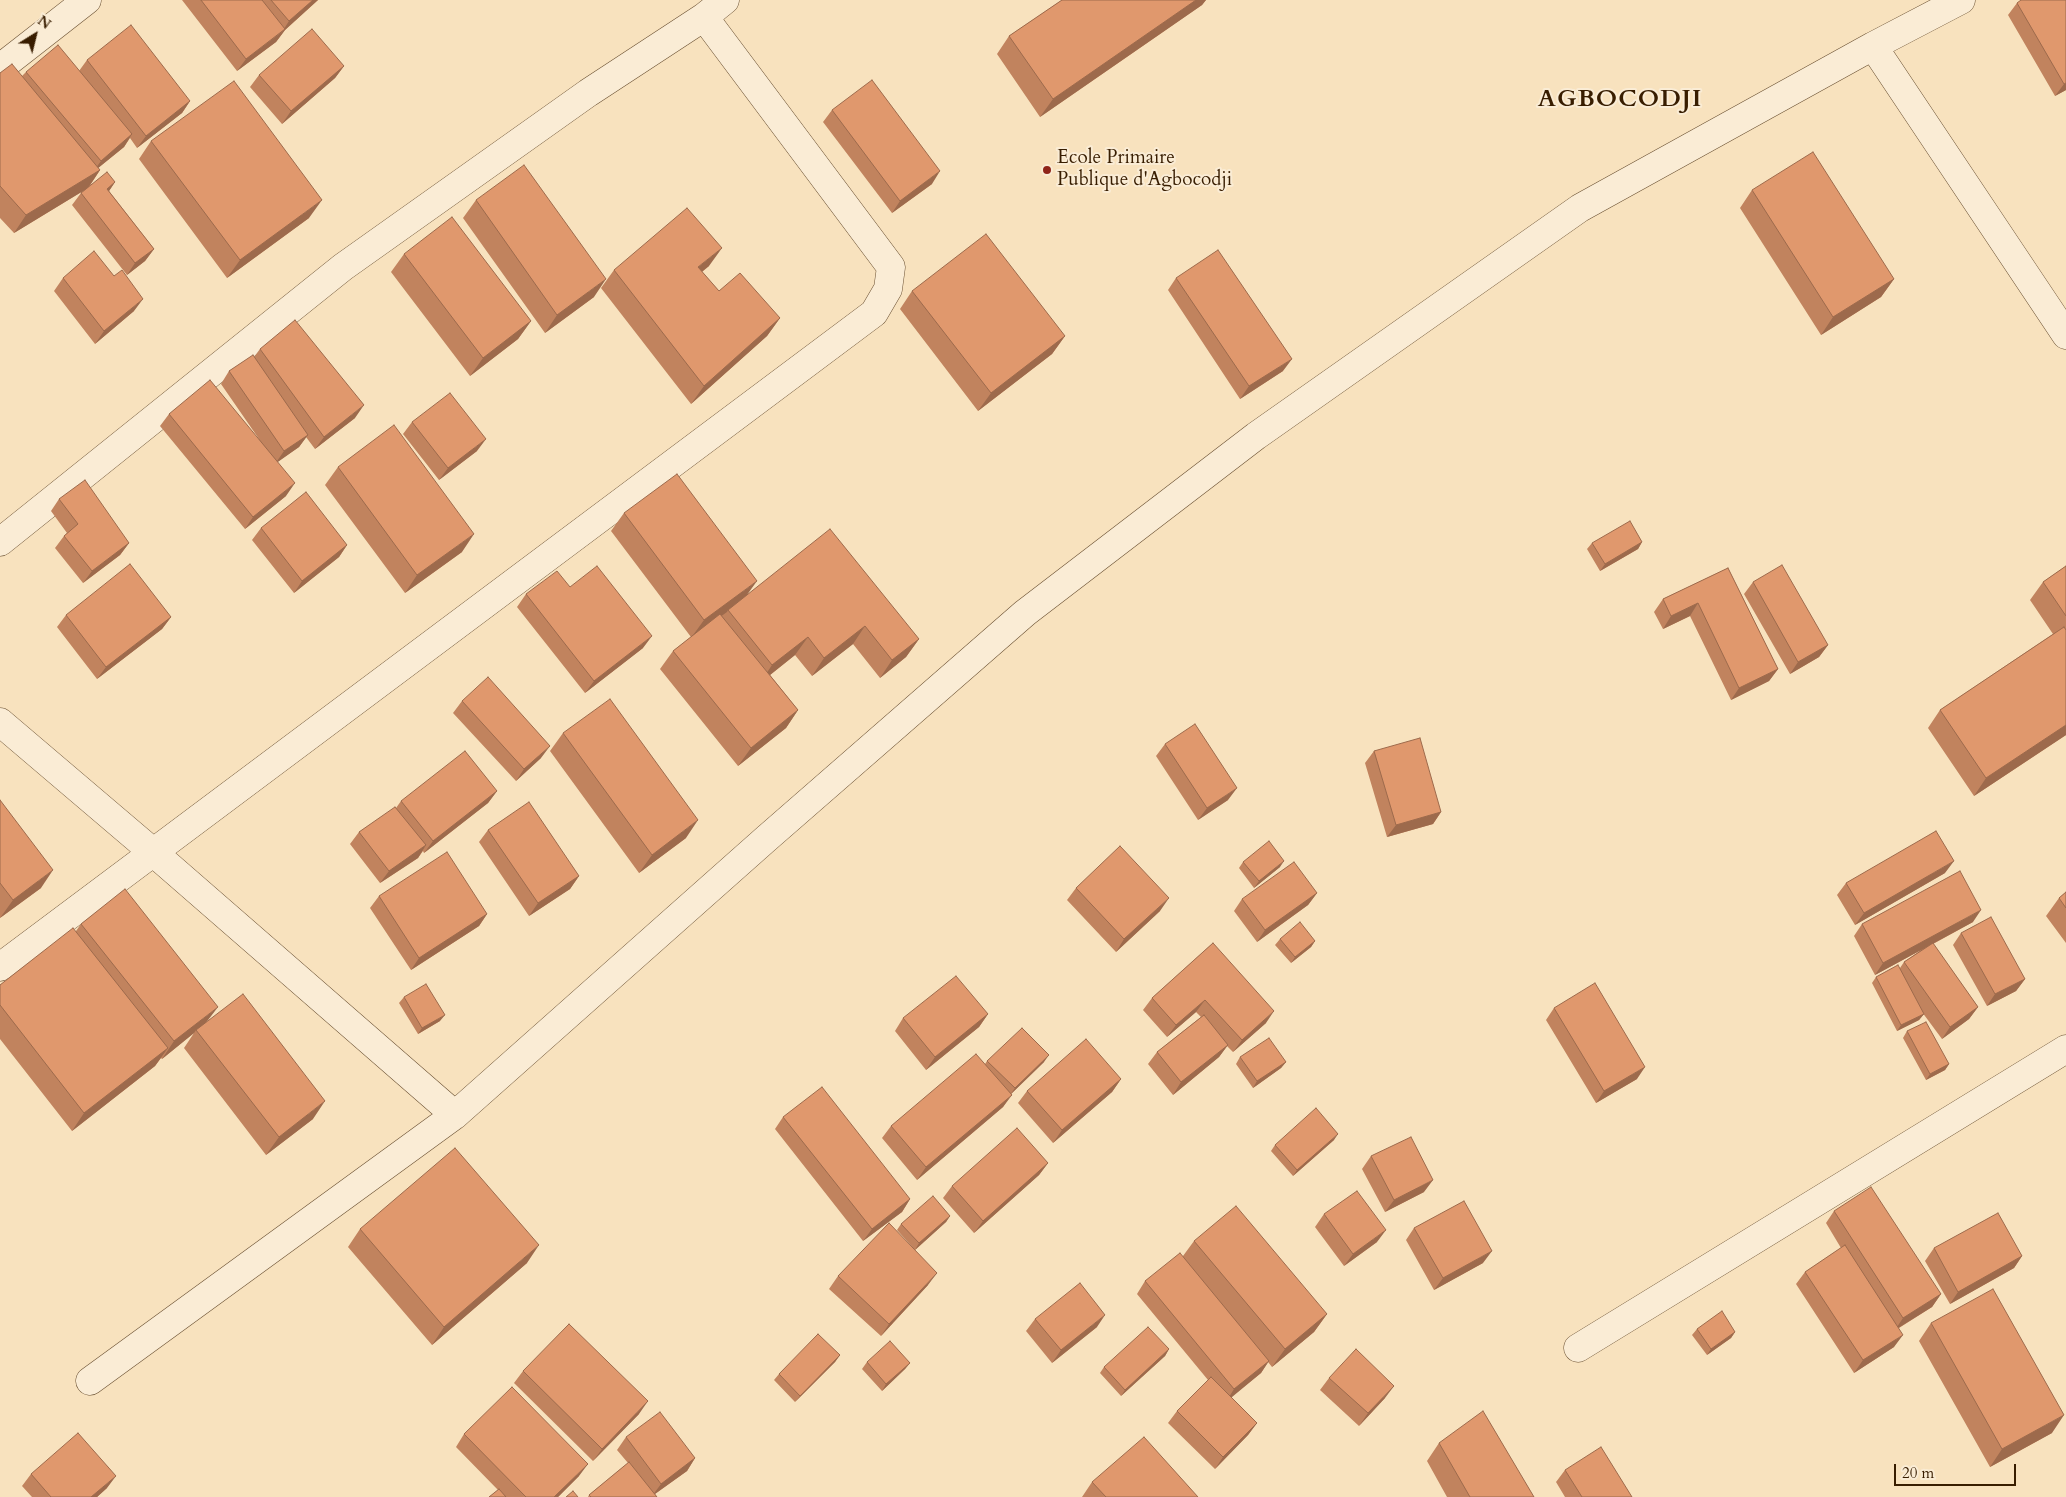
<!DOCTYPE html>
<style>
body{margin:0}
#map{position:relative;width:2066px;height:1497px;overflow:hidden;background:#f8e2be;font-family:Cardo,serif}
canvas{display:block}
.north{position:absolute;left:10px;top:10px;width:50px;height:50px;-webkit-text-stroke:4px #faecd5;paint-order:stroke;rotate:36deg;font-size:14px;font-weight:700;line-height:20px;text-align:center;color:#381d00}
.north::after{content:'';display:block;margin:auto;width:18px;height:22px;background:#381d00;clip-path:polygon(50% 0,100% 100%,50% 72%,0 100%)}
.scale{position:absolute;left:1894px;top:1464px;width:122px;height:22px;box-sizing:border-box;border:2px solid #381d00;border-top:0;padding-left:6px;font-size:15px;line-height:18px;white-space:nowrap;color:#381d00;-webkit-text-stroke:4px #faecd5;paint-order:stroke}
</style>
<div id="map">
<canvas width="2066" height="1497"></canvas>
<div class="north">N</div>
<div class="scale">20 m</div>
</div>
<script>
const g = document.querySelector('canvas').getContext('2d');
g.lineJoin = 'round';
function shape(rows) {
  const path = new Path2D();
  for (const r of rows) {
    path.moveTo(r[0], r[1]);
    for (let i = 2; i < r.length; i += 2) path.lineTo(r[i], r[i + 1]);
  }
  return path;
}
function trace(path, color, width, dash) {
  g.strokeStyle = color;
  g.lineWidth = width;
  g.lineCap = dash ? 'butt' : 'round';
  g.setLineDash(dash || []);
  g.stroke(path);
}
function paint(path, color) {
  g.fillStyle = color;
  g.fill(path, 'evenodd');
}
function write(font, color, halo, rows, align = 'center') {
  g.font = font + ' Cardo,serif';
  g.lineWidth = 4;
  g.setLineDash([]);
  g.textBaseline = 'middle';
  g.strokeStyle = halo;
  g.fillStyle = color;
  for (const [text, x, y, turn = 0] of rows) {
    g.save();
    g.translate(x, y);
    g.rotate((+turn || 0) * Math.PI / 180);
    g.textAlign = isNaN(turn) ? turn : align;
    if (halo) g.strokeText(text, 0, 0);
    g.fillText(text, 0, 0);
    g.restore();
  }
}
const minor = shape([
 [1873,46,2066,335],
 [0,68,87,0],
 [0,542,343,267,588,93,704,17,725,0],
 [0,722,154,853,455,1115],
 [0,967,874,313,888,289,891,267,704,17],
 [1578,1348,2066,1049],
 [90,1381,455,1115,767,838,1025,613,1256,436,1580,208,1873,46,1961,0]
]);
const wall = shape([
 [182,0,318,0,285,30,276,42,237,71],
 [1062,0,1206,0,1202,5,1040,117,997,54,1009,36],
 [2066,0,2066,90,2055,96,2008,15,2017,3],
 [87,60,190,101,182,113,137,148,130,138,124,147,98,168,100,170,89,187,115,182,109,191,154,249,145,261,127,275,72,205,81,193,83,191,14,233,0,218,0,73,22,76,26,72,79,71],
 [344,66,335,78,282,124,250,87,259,75],
 [832,110,932,184,892,213,823,122],
 [151,141,309,218,227,278,139,159],
 [1752,190,1894,279,1881,297,1821,335,1740,208],
 [476,200,594,297,545,333,463,218],
 [404,254,531,321,518,339,470,376,391,272],
 [709,266,702,272,719,291,780,318,767,336,691,404,601,288,614,270],
 [63,278,134,311,95,344,54,291],
 [1176,278,1283,371,1240,399,1168,290],
 [912,291,1065,336,1052,354,978,411,900,309],
 [260,349,355,418,315,449,306,437,299,447,277,462,286,496,245,529,160,426,169,414,259,439,221,384,229,371,254,357],
 [412,422,477,451,439,480,403,434],
 [338,467,462,552,405,593,325,485],
 [59,499,129,543,120,555,83,583,55,548,64,536,67,533,51,511],
 [624,513,747,595,919,639,906,657,880,678,853,644,812,676,795,655,770,675,798,710,786,728,738,766,660,669,673,651,691,637,611,531],
 [261,528,347,545,339,557,294,593,252,540],
 [1642,542,1638,549,1600,571,1587,549,1592,543],
 [2066,566,2066,735,1974,796,1928,728,1940,710,2053,634,2030,600,2043,582],
 [1728,568,1778,669,1769,681,1731,700,1690,616,1663,629,1654,612,1663,599],
 [1753,582,1828,645,1819,657,1790,674,1744,594],
 [570,587,643,648,585,693,517,607,526,594],
 [66,615,171,617,162,629,97,679,57,627],
 [462,701,541,758,516,781,453,713],
 [563,733,686,838,639,873,550,751],
 [1165,744,1228,800,1198,820,1156,756],
 [1374,751,1441,812,1433,824,1387,837,1365,763],
 [497,791,488,803,424,853,423,851,418,858,380,883,350,844,359,832,396,808,401,801],
 [0,800,41,888,0,918],
 [488,830,579,876,570,889,529,916,479,842],
 [1243,862,1280,867,1254,888,1239,868],
 [1945,873,1855,925,1837,895,1846,883],
 [1076,888,1160,911,1116,952,1067,900],
 [2066,892,2066,943,2046,916,2059,898],
 [1317,893,1308,905,1257,942,1234,911,1242,899],
 [379,896,487,914,479,926,411,970,370,908],
 [1973,922,1933,944,1978,1007,1969,1019,1942,1039,1922,1012,1924,1014,1919,1020,1897,1031,1872,983,1876,977,1900,968,1904,962,1921,950,1875,975,1854,936,1862,924],
 [81,924,207,1022,313,1119,266,1155,184,1048,194,1033,162,1059,161,1058,155,1066,72,1131,0,1039,0,985,76,931],
 [1961,933,2025,979,2016,991,1987,1006,1953,945],
 [1280,939,1315,941,1311,947,1291,963,1275,945],
 [1213,943,1266,1023,1233,1052,1227,1046,1219,1057,1173,1095,1148,1064,1157,1052,1201,1017,1196,1012,1167,1037,1143,1010,1152,998],
 [404,997,440,1021,418,1034,399,1003],
 [1554,1008,1637,1079,1596,1103,1546,1020],
 [988,1014,979,1027,926,1070,895,1031,903,1018],
 [1907,1031,1949,1064,1945,1070,1926,1080,1903,1038],
 [1240,1057,1286,1062,1281,1068,1253,1088,1236,1064],
 [987,1061,1044,1062,1011,1094,1003,1107,917,1180,882,1138,891,1126,985,1064],
 [1121,1079,1112,1092,1053,1143,1018,1103,1027,1091],
 [783,1117,910,1199,902,1212,863,1241,775,1129],
 [1334,1140,1293,1176,1271,1151,1275,1145],
 [1371,1156,1424,1192,1385,1212,1362,1169],
 [1048,1163,1039,1175,974,1233,943,1198,952,1186],
 [1834,1211,1941,1294,1932,1307,1899,1328,1894,1347,1854,1373,1796,1284,1805,1272,1841,1248,1826,1223],
 [1324,1214,1377,1242,1344,1266,1315,1227],
 [950,1216,946,1222,915,1250,897,1230,901,1224],
 [1414,1228,1483,1263,1434,1290,1406,1240],
 [360,1229,527,1263,432,1345,348,1247],
 [1194,1241,1327,1314,1314,1332,1272,1367,1268,1362,1261,1373,1231,1397,1257,1423,1248,1435,1215,1469,1168,1423,1177,1411,1208,1380,1137,1294,1145,1281,1183,1256],
 [1934,1248,2022,1256,2014,1268,1950,1304,1925,1261],
 [838,1276,928,1285,881,1336,829,1289],
 [1035,1319,1097,1327,1052,1363,1026,1331],
 [1931,1323,2052,1433,1990,1467,1919,1341],
 [1697,1329,1735,1332,1731,1338,1707,1355,1692,1335],
 [1169,1349,1165,1356,1121,1396,1100,1373,1104,1367],
 [840,1355,835,1362,795,1402,774,1380,779,1374],
 [867,1362,910,1363,905,1369,882,1391,862,1369],
 [523,1371,639,1414,593,1461,514,1383],
 [1329,1378,1385,1398,1359,1426,1320,1390],
 [464,1434,579,1476,558,1497,489,1497,498,1490,456,1447],
 [626,1437,695,1458,687,1471,655,1494,657,1497,588,1497,589,1495,628,1463,617,1450],
 [1439,1443,1534,1497,1447,1497,1427,1461],
 [1565,1470,1632,1497,1565,1497,1556,1482],
 [31,1474,107,1488,97,1497,32,1497,22,1486],
 [1092,1482,1198,1497,1082,1497]
]);
const shadedWall = shape([
 [313,0,318,0,285,30,276,42,237,71,246,59,282,32,289,21],
 [1196,0,1206,0,1202,5,1040,117,1053,99],
 [344,66,335,78,282,124,291,111],
 [2066,83,2066,90,2055,96,2064,84],
 [190,101,182,113,137,148,146,136],
 [132,134,124,147,92,173,101,161],
 [100,170,88,188,14,233,26,215],
 [940,171,932,184,892,213,900,201],
 [115,182,107,194,107,189],
 [322,200,309,218,227,278,240,260],
 [722,248,709,266,685,285,698,267],
 [154,249,145,261,127,275,135,263],
 [606,279,594,297,545,333,557,315],
 [1894,279,1881,297,1821,335,1833,317],
 [143,299,134,311,95,344,104,331],
 [780,318,767,336,691,404,704,386],
 [531,321,518,339,470,376,483,358],
 [1065,336,1052,354,978,411,991,393],
 [1292,359,1283,371,1240,399,1249,386],
 [364,405,355,418,315,449,324,437],
 [308,435,299,447,275,464,284,451],
 [486,439,477,451,439,480,448,468],
 [295,483,286,496,245,529,253,517],
 [474,534,462,552,405,593,417,575],
 [1642,542,1638,549,1600,571,1605,564],
 [129,543,120,555,83,583,92,571],
 [347,545,339,557,294,593,302,581],
 [757,581,744,599,728,610,727,612,691,638,704,620],
 [1698,603,1690,616,1663,629,1671,616],
 [171,617,162,629,97,679,106,667],
 [865,626,853,644,812,676,824,658],
 [652,636,643,648,585,693,594,681],
 [808,637,795,655,760,683,772,665],
 [919,639,906,657,880,678,892,660],
 [1828,645,1819,657,1790,674,1798,662],
 [1778,669,1769,681,1731,700,1739,688],
 [798,710,786,728,738,766,751,748],
 [2066,725,2066,735,1974,796,1986,778],
 [550,746,541,758,516,781,524,769],
 [1237,788,1228,800,1198,820,1207,808],
 [497,791,488,803,424,853,433,841],
 [1441,812,1433,824,1387,837,1396,825],
 [698,820,686,838,639,873,652,855],
 [426,845,418,858,380,883,389,871],
 [1284,861,1280,867,1254,888,1259,881],
 [1954,861,1945,873,1855,925,1864,913],
 [53,870,41,888,0,918,13,900],
 [579,876,570,889,529,916,538,903],
 [1317,893,1308,905,1257,942,1265,930],
 [1169,898,1160,911,1116,952,1124,939],
 [1981,910,1973,922,1875,975,1883,963],
 [487,914,479,926,411,970,419,958],
 [1315,941,1311,947,1291,963,1295,957],
 [2025,979,2016,991,1987,1006,1995,994],
 [1205,1000,1196,1012,1167,1037,1176,1025],
 [218,1007,205,1024,196,1030,194,1033,162,1059,174,1041],
 [1978,1007,1969,1019,1942,1039,1950,1027],
 [1274,1011,1266,1023,1233,1052,1242,1040],
 [988,1014,979,1027,926,1070,935,1057],
 [1924,1014,1919,1020,1897,1031,1901,1025],
 [445,1015,440,1021,418,1034,422,1028],
 [1228,1045,1219,1057,1173,1095,1181,1082],
 [168,1048,155,1066,72,1131,84,1113],
 [1049,1055,1044,1062,1010,1095,1015,1088],
 [1286,1062,1281,1068,1253,1088,1257,1081],
 [1949,1064,1945,1070,1926,1080,1930,1074],
 [1645,1067,1637,1079,1596,1103,1604,1091],
 [1121,1079,1112,1092,1053,1143,1062,1130],
 [1012,1095,1003,1107,917,1180,926,1167],
 [325,1101,313,1119,266,1155,279,1137],
 [1338,1134,1334,1140,1293,1176,1297,1170],
 [1048,1163,1039,1175,974,1233,983,1221],
 [1433,1180,1424,1192,1385,1212,1394,1200],
 [910,1199,902,1212,863,1241,872,1229],
 [950,1216,946,1222,915,1250,919,1243],
 [1386,1230,1377,1242,1344,1266,1353,1254],
 [539,1245,527,1263,432,1345,444,1327],
 [1492,1251,1483,1263,1434,1290,1443,1278],
 [2022,1256,2014,1268,1950,1304,1958,1292],
 [937,1273,928,1285,881,1336,889,1324],
 [1941,1294,1932,1307,1895,1330,1903,1318],
 [1327,1314,1314,1332,1272,1367,1285,1349],
 [1105,1315,1097,1327,1052,1363,1061,1350],
 [1735,1332,1731,1338,1707,1355,1711,1349],
 [1903,1335,1894,1347,1854,1373,1863,1360],
 [1169,1349,1165,1356,1121,1396,1125,1390],
 [840,1355,835,1362,795,1402,800,1396],
 [1269,1361,1261,1373,1226,1402,1234,1389],
 [910,1363,905,1369,882,1391,886,1384],
 [1394,1386,1385,1398,1359,1426,1368,1413],
 [648,1401,639,1414,593,1461,602,1449],
 [2064,1415,2052,1433,1990,1467,2002,1449],
 [1257,1423,1248,1435,1215,1469,1223,1457],
 [695,1458,687,1471,652,1496,661,1484],
 [588,1464,579,1476,558,1497,554,1497],
 [116,1476,107,1488,97,1497,91,1497]
]);
const building = shape([
 [201,0,262,0,285,29,246,59,201,0],
 [271,0,313,0,289,21,271,0],
 [1062,0,1196,0,1053,99,1009,36,1062,0],
 [2021,0,2066,0,2066,83,2064,84,2017,3,2021,0],
 [131,25,190,101,146,136,87,60,131,25],
 [312,29,344,66,291,111,259,75,312,29],
 [58,45,132,134,101,161,26,72,58,45],
 [12,64,100,170,26,215,0,186,0,73,12,64],
 [872,80,940,171,900,201,832,110,872,80],
 [234,81,322,200,240,260,151,141,234,81],
 [1813,152,1894,279,1833,317,1752,190,1813,152],
 [524,165,606,279,557,315,476,200,524,165],
 [107,172,115,182,107,189,154,249,135,263,81,193,107,172],
 [687,208,722,248,698,267,719,291,740,273,780,318,704,386,614,270,687,208],
 [452,217,531,321,483,358,404,254,452,217],
 [986,234,1065,336,991,393,912,291,986,234],
 [1218,250,1292,359,1249,386,1176,278,1218,250],
 [94,251,114,276,122,270,143,299,104,331,63,278,94,251],
 [295,320,364,405,324,437,260,349,295,320],
 [253,355,308,435,284,451,229,371,253,355],
 [210,380,295,483,253,517,169,414,210,380],
 [450,393,486,439,448,468,412,422,450,393],
 [394,425,474,534,417,575,338,467,394,425],
 [677,474,757,581,704,620,624,513,677,474],
 [85,480,129,543,92,571,64,536,78,524,59,499,85,480],
 [306,492,347,545,302,581,261,528,306,492],
 [1630,521,1642,542,1605,564,1592,543,1630,521],
 [830,529,919,639,892,660,865,626,824,658,808,637,772,665,728,610,830,529],
 [130,564,171,617,106,667,66,615,130,564],
 [1782,565,1828,645,1798,662,1753,582,1782,565],
 [597,566,652,636,594,681,526,594,557,571,570,587,597,566],
 [2066,566,2066,616,2043,582,2066,566],
 [1728,568,1778,669,1739,688,1698,603,1671,616,1663,599,1728,568],
 [720,614,798,710,751,748,673,651,720,614],
 [2064,627,2066,630,2066,725,1986,778,1940,710,2064,627],
 [488,677,550,746,524,769,462,701,488,677],
 [610,699,698,820,652,855,563,733,610,699],
 [1195,724,1237,788,1207,808,1165,744,1195,724],
 [1420,738,1441,812,1396,825,1374,751,1420,738],
 [465,751,497,791,433,841,401,801,465,751],
 [0,800,53,870,13,900,0,883,0,800],
 [529,802,579,876,538,903,488,830,529,802],
 [395,807,426,845,389,871,359,832,395,807],
 [1936,831,1954,861,1864,913,1846,883,1936,831],
 [1269,841,1284,861,1259,881,1243,862,1269,841],
 [1120,846,1169,898,1124,939,1076,888,1120,846],
 [447,852,487,914,419,958,379,896,447,852],
 [1294,862,1317,893,1265,930,1242,899,1294,862],
 [1960,871,1981,910,1883,963,1862,924,1960,871],
 [125,889,218,1007,174,1041,81,924,125,889],
 [2066,892,2066,908,2059,898,2066,892],
 [1991,917,2025,979,1995,994,1961,933,1991,917],
 [1300,922,1315,941,1295,957,1280,939,1300,922],
 [73,928,168,1048,84,1113,0,1005,0,985,73,928],
 [1213,943,1274,1011,1242,1040,1205,1000,1176,1025,1152,998,1213,943],
 [1933,943,1978,1007,1950,1027,1904,962,1933,943],
 [1898,965,1924,1014,1901,1025,1876,977,1898,965],
 [956,976,988,1014,935,1057,903,1018,956,976],
 [1595,983,1645,1067,1604,1091,1554,1008,1595,983],
 [426,984,445,1015,422,1028,404,997,426,984],
 [243,994,325,1101,279,1137,196,1030,243,994],
 [1204,1015,1228,1045,1181,1082,1157,1052,1204,1015],
 [1926,1022,1949,1064,1930,1074,1907,1031,1926,1022],
 [1022,1028,1049,1055,1015,1088,987,1061,1022,1028],
 [1269,1038,1286,1062,1257,1081,1240,1057,1269,1038],
 [1086,1039,1121,1079,1062,1130,1027,1091,1086,1039],
 [976,1054,1012,1095,926,1167,891,1126,976,1054],
 [822,1087,910,1199,872,1229,783,1117,822,1087],
 [1316,1108,1338,1134,1297,1170,1275,1145,1316,1108],
 [1017,1128,1048,1163,983,1221,952,1186,1017,1128],
 [1411,1137,1433,1180,1394,1200,1371,1156,1411,1137],
 [455,1148,539,1245,444,1327,360,1229,455,1148],
 [1871,1187,1941,1294,1903,1318,1834,1211,1871,1187],
 [1357,1191,1386,1230,1353,1254,1324,1214,1357,1191],
 [933,1196,950,1216,919,1243,901,1224,933,1196],
 [1464,1201,1492,1251,1443,1278,1414,1228,1464,1201],
 [1236,1206,1327,1314,1285,1349,1194,1241,1236,1206],
 [1998,1213,2022,1256,1958,1292,1934,1248,1998,1213],
 [889,1223,937,1273,889,1324,838,1276,889,1223],
 [1845,1245,1903,1335,1863,1360,1805,1272,1845,1245],
 [1180,1253,1269,1361,1234,1389,1145,1281,1180,1253],
 [1080,1283,1105,1315,1061,1350,1035,1319,1080,1283],
 [1993,1289,2064,1415,2002,1449,1931,1323,1993,1289],
 [1722,1311,1735,1332,1711,1349,1697,1329,1722,1311],
 [569,1324,648,1401,602,1449,523,1371,569,1324],
 [1148,1327,1169,1349,1125,1390,1104,1367,1148,1327],
 [818,1334,840,1355,800,1396,779,1374,818,1334],
 [890,1341,910,1363,886,1384,867,1362,890,1341],
 [1356,1349,1394,1386,1368,1413,1329,1378,1356,1349],
 [1211,1377,1257,1423,1223,1457,1177,1411,1211,1377],
 [512,1387,588,1464,554,1497,526,1497,464,1434,512,1387],
 [1483,1411,1534,1497,1470,1497,1439,1443,1483,1411],
 [660,1412,695,1458,661,1484,626,1437,660,1412],
 [78,1433,116,1476,91,1497,51,1497,31,1474,78,1433],
 [1144,1437,1198,1497,1106,1497,1092,1482,1144,1437],
 [1601,1447,1632,1497,1582,1497,1565,1470,1601,1447],
 [629,1462,657,1497,591,1497,589,1495,629,1462],
 [499,1489,506,1497,489,1497,499,1489],
 [573,1491,578,1497,566,1497,573,1491]
]);
const markers = [
 [1047,170,5,"#8f2418"]
];
const poiNames = [
 ["Ecole Primaire",1057,159],
 ["Publique d'Agbocodji",1057,181]
];
const districtNames = [
 ["AGBOCODJI",1620,100]
];
trace(minor, '#684e30', 29);
trace(minor, '#faecd5', 28);
paint(wall, '#c1835e');
paint(shadedWall, '#9d6a4c');
paint(building, '#e0986d');
trace(building, '#9d6a4c', 1);
for (const [x, y, r, color] of markers) {
  const dot = new Path2D();
  dot.arc(x, y, r, 0, 2 * Math.PI);
  g.fillStyle = color;
  g.fill(dot);
  trace(dot, '#faecd5', 2);
}
write('19px', '#381d00', '#faecd5', poiNames, 'left');
g.letterSpacing = '1px';
write('bold 24px', '#381d00', '#faecd5', districtNames);
g.letterSpacing = '0px';
</script>
